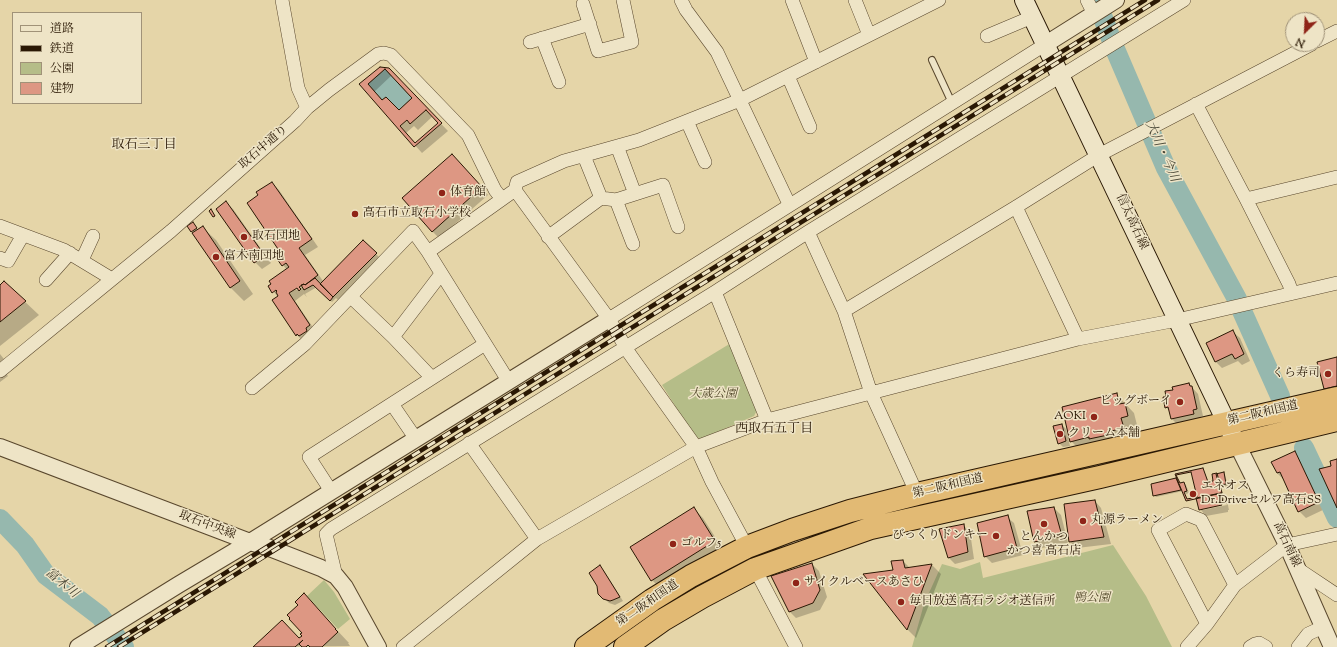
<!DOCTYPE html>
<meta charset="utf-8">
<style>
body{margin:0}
#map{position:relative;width:1337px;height:647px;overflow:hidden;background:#e5d5a8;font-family:"Sorts Mill Goudy","Noto Serif JP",serif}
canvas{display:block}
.legend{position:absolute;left:12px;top:12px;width:130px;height:92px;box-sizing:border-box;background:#eee4c6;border:1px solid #a09278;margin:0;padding:5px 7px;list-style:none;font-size:12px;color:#2a1804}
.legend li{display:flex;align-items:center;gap:8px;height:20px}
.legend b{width:20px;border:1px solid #a09278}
.north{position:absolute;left:1285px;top:12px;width:40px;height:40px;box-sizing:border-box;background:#eee4c6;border:1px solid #a09278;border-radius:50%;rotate:204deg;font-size:11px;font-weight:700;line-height:16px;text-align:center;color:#2a1804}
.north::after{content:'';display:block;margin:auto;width:14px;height:18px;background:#8f2418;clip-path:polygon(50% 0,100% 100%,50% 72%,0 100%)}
</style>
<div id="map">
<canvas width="1337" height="647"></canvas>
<ul class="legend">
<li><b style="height:5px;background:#eee4c6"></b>道路</li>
<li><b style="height:5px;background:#2a1804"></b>鉄道</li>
<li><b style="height:11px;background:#b5bd88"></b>公園</li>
<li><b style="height:11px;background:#dd9783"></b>建物</li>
</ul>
<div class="north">N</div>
</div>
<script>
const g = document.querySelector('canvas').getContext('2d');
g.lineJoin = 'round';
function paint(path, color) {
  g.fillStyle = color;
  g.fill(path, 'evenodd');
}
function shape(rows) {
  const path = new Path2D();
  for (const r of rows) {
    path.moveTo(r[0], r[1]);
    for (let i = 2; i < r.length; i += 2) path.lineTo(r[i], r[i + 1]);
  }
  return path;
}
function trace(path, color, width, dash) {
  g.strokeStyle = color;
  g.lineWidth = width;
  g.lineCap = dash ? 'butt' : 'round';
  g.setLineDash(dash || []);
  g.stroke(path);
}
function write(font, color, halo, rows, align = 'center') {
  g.font = font + ' "Sorts Mill Goudy","Noto Serif JP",serif';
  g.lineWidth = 3;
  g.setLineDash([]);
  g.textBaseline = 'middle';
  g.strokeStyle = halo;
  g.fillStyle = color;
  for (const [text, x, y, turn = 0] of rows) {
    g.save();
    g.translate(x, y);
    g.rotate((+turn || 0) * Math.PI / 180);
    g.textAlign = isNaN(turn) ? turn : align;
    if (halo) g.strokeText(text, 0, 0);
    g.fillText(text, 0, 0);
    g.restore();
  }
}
const green = shape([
 [731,343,757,410,754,416,701,439,694,436,662,385],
 [1113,545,1146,596,1172,647,912,647,924,604,942,564,960,569,980,562,983,578],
 [324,580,334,592,350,619,338,629,307,596]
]);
const water = shape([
 [385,69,412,98,399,110,386,97,382,100,368,84,385,69]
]);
const shadow = shape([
 [380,68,388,69,448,131,422,153,360,84],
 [392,75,414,98,399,111,382,101,374,92],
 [433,116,439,123,415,144,406,133,414,126,418,130],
 [459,162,488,195,439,238,432,231],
 [272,183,279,190,318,247,305,255,323,281,363,241,383,261,341,303,336,298,332,302,317,287,305,294,307,297,304,294,295,301,316,332,304,342,297,335,274,301,278,297,269,286,287,270,283,265,284,255,260,195],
 [301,284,303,286,296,290,295,289],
 [226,203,233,209,271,263,262,269,255,262,218,209],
 [195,225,198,230,202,227,216,240,253,294,244,301,230,287,189,226],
 [4,282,39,315,0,346,0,286],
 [1233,332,1240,338,1250,361,1242,365,1238,361,1222,368,1215,361],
 [0,354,7,363,2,369,8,376,0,382],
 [1337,358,1337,394,1332,395,1325,389],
 [1189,384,1198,394,1203,416,1200,417,1200,421,1178,425,1172,419,1170,411,1166,407,1168,397,1174,390],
 [1116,394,1134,413,1137,425,1130,427,1132,437,1080,450,1069,439],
 [1062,425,1066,429,1070,446,1063,447,1059,443],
 [1294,452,1301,459,1325,509,1306,518,1299,511,1284,480,1277,473,1272,462],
 [1203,469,1209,483,1215,481,1223,473,1225,475,1228,486,1221,487,1223,494,1221,495,1227,501,1229,510,1228,510,1228,512,1206,516,1200,509],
 [1226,503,1227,505,1203,510,1203,508],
 [1177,479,1180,484,1184,483,1186,485,1189,493,1186,494,1183,491,1156,497,1154,495,1152,485],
 [1095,501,1101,508,1111,544,1077,548,1070,542],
 [1054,508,1061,515,1068,543,1042,548,1035,541],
 [694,509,703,518,724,551,661,589,652,580],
 [1007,517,1014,523,1023,555,992,563,985,556],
 [963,525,970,532,974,559,955,564,949,558],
 [903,561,910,568,932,565,941,574,916,638,908,630,865,575,894,570],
 [812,564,819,571,827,597,820,610,796,618,789,611],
 [600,567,604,571,623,601,615,605,609,603,599,593],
 [304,595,349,643,348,643,350,646,255,647,282,621,300,639,303,636,299,605]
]);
const river = shape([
 [1096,0,1115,49,1166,168,1237,299],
 [1242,311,1280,396],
 [1304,448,1337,518],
 [0,519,25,545,46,575,100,616,124,647]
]);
const building = shape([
 [380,67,389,68,442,123,414,147,359,84,380,67],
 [385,69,412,98,399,110,386,97,382,100,368,84,385,69],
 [426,110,438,123,415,143,400,126,407,120,410,124,426,110],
 [452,154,482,187,432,232,402,198,452,154],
 [272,182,312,239,299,248,318,275,305,285,304,284,299,287,301,289,299,291,297,288,289,293,310,325,306,328,307,331,299,336,297,334,296,336,272,300,278,296,276,292,277,291,276,290,272,293,268,286,271,284,269,281,289,267,286,263,282,266,277,259,282,255,247,203,258,195,256,192,272,182],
 [226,201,265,256,254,263,216,209,226,201],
 [211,209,215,216,213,217,209,211,211,209],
 [193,222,197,228,191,232,187,226,193,222],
 [203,226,240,281,230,288,192,233,203,226],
 [363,240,377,253,333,297,320,284,363,240],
 [315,278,333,297,330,301,313,285,304,290,301,285,304,284,305,285,315,278],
 [4,281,26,301,0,322,0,285,4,281],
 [1233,330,1244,354,1235,359,1232,354,1215,362,1206,343,1233,330],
 [1337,357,1337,386,1324,389,1317,362,1337,357],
 [1189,383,1190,386,1192,386,1197,409,1193,410,1194,414,1171,419,1168,407,1165,408,1163,397,1166,397,1165,391,1173,390,1172,387,1189,383],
 [1117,393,1119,404,1125,403,1128,416,1121,418,1124,428,1107,432,1108,435,1089,439,1089,437,1070,442,1062,407,1117,393],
 [1062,424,1066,441,1058,444,1053,426,1062,424],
 [1295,451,1319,502,1298,512,1280,472,1277,473,1271,462,1295,451],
 [1337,459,1337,508,1319,469,1331,466,1330,461,1337,459],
 [1203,468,1208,482,1213,481,1212,474,1217,473,1222,493,1186,501,1175,474,1203,468],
 [1191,472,1197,497,1187,499,1184,492,1187,491,1184,482,1180,483,1176,475,1191,472],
 [1224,472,1226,484,1219,485,1216,474,1224,472],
 [1176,478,1181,490,1153,496,1151,484,1176,478],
 [1221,493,1223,503,1221,503,1222,505,1199,510,1196,498,1221,493],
 [1095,500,1104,537,1069,542,1064,504,1095,500],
 [694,507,715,541,651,581,630,547,694,507],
 [1054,507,1062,536,1034,542,1027,511,1054,507],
 [1008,515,1017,548,984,557,977,523,1008,515],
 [964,524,968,552,948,558,939,529,964,524],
 [903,560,905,568,932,564,907,630,863,574,893,570,891,561,903,560],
 [812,563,820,590,813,603,789,612,771,576,812,563],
 [600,565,620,597,613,600,610,601,603,599,598,594,597,586,589,573,600,565],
 [304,593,336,629,335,629,338,632,322,647,310,647,308,645,306,647,302,647,299,644,303,640,295,647,253,647,282,620,299,638,302,636,300,634,302,633,289,619,290,618,287,615,298,605,295,602,304,593]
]);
const service = shape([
 [932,60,952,103]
]);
const minor = shape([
 [282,0,298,88,307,108],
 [681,0,686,10,717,52,789,204],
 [792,0,816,62],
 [855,0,869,35],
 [1087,0,1094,14],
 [583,4,598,51,632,42,623,0],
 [987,36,1032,17],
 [542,38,559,82],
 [1317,41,1337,31],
 [530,42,590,24],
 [788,76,810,127],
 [1196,104,1246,199,1289,284,1292,293],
 [687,121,705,162],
 [617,146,635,194],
 [584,156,601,198],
 [515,190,609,319,629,353,696,447,712,482,747,547],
 [1246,199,1337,177],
 [1016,207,1078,339],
 [0,226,64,250,112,279],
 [808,232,844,311,871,393,917,494],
 [548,237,601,198,616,200],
 [633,244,616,200,663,185,678,227],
 [0,258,8,261,23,235],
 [82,260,93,236],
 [46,280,70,253],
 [715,292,767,420],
 [351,297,393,337,432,378],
 [844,311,1016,207,1099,155,1312,44],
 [609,319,1046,44],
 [393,337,441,274],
 [0,371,171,231,295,121,307,108,329,90,378,54,384,53,391,55,468,135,495,190,502,199],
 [509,382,428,252,515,190,517,182,564,161,639,140,740,100,939,0],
 [252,388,305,344,413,231,428,252],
 [392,404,416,439],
 [469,443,537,539],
 [331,491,309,457,485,344],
 [755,569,796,647],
 [1298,569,1337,595],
 [336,576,326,534,331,529,715,292,808,232,1184,0],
 [1207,624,1158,530,1186,514,1201,520,1235,585],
 [403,647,537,539,696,447,767,420,1078,339,1177,320,1337,283],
 [1187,647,1207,624,1235,585,1287,545,1337,534],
 [1250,647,1255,644,1259,643,1266,647],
 [1298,647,1308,634,1323,627]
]);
const tertiary = shape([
 [1046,44,1116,0],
 [1237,444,1287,545,1332,647],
 [0,447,250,542,267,547,321,568,336,576,345,587,378,647],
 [78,647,178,585,250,542,609,319]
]);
const secondary = shape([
 [1024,0,1232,434]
]);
const trunk = shape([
 [586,647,652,600,691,576,747,547,792,530,850,511,917,494,1337,398],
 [625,647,663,620,702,597,755,569,871,528,1100,477,1337,420]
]);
const rail = shape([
 [107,647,615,329,1145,0],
 [119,647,1158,0]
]);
const markers = [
 [442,193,4,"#8f2418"],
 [355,214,4,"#8f2418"],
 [244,237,4,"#8f2418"],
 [216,257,4,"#8f2418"],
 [1328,374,4,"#8f2418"],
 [1180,402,4,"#8f2418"],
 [1094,417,4,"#8f2418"],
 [1060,434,4,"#8f2418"],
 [1193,494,4,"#8f2418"],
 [1083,521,4,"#8f2418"],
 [1044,524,4,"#8f2418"],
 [996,536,4,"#8f2418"],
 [673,544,4,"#8f2418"],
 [796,583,4,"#8f2418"],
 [901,602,4,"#8f2418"]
];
const streetNames = [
 ["取石中通り",264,148,-41],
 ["信太高石線",1131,222,65],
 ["第二阪和国道",1263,414,-13],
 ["第二阪和国道",948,487,-13],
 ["取石中央線",207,526,21],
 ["高石南線",1286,545,65],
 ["第二阪和国道",648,604,-34]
];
const poiNames = [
 ["体育館",450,193],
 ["高石市立取石小学校",363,214],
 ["取石団地",252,237],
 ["富木南団地",224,257],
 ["くら寿司",1320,374,"right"],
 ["ビッグボーイ",1172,402,"right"],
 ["AOKI",1086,417,"right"],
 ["クリーム本舗",1068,434],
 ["エネオス",1201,487],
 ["Dr.Driveセルフ高石SS",1201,501],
 ["丸源ラーメン",1091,521],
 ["びっくりドンキー",988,536,"right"],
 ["とんかつ",1044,538,"center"],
 ["かつ喜 高石店",1044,552,"center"],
 ["ゴルフ5",681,544],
 ["サイクルベースあさひ",804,583],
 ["毎日放送 高石ラジオ送信所",909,602]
];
const parkNames = [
 ["大歳公園",713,395],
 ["鴨公園",1092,599]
];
const neighbourhoodNames = [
 ["取石三丁目",144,146],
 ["西取石五丁目",774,430]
];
const waterNames = [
 ["大川・今川",1161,152,66],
 ["富木川",61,584,40]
];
paint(green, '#b5bd88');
paint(water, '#96b8ae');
trace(water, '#6b786a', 1);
paint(shadow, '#0003');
trace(river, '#96b8ae', 20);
paint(building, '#dd9783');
trace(building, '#2a1804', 1);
trace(service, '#59472d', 8);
trace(minor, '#59472d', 14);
trace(tertiary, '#59472d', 18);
trace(secondary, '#2a1804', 20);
trace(trunk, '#2a1804', 24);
trace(service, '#eee4c6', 6);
trace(minor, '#eee4c6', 13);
trace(tertiary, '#eee4c6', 16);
trace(secondary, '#eee4c6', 18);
trace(trunk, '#e2ba74', 22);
trace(rail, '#2a1804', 4.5);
trace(rail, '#eee4c6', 3, [9]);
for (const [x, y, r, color] of markers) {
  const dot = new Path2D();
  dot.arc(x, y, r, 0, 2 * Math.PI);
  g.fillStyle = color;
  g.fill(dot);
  trace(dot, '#eee4c6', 1.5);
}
write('12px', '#2a1804', '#eee4c6', streetNames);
write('12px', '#2a1804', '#eee4c6', poiNames, 'left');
write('italic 12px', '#544a2c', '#eee4c6', parkNames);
write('13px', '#2a1804', '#eee4c6', neighbourhoodNames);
write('italic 13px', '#4a4837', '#eee4c6', waterNames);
</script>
